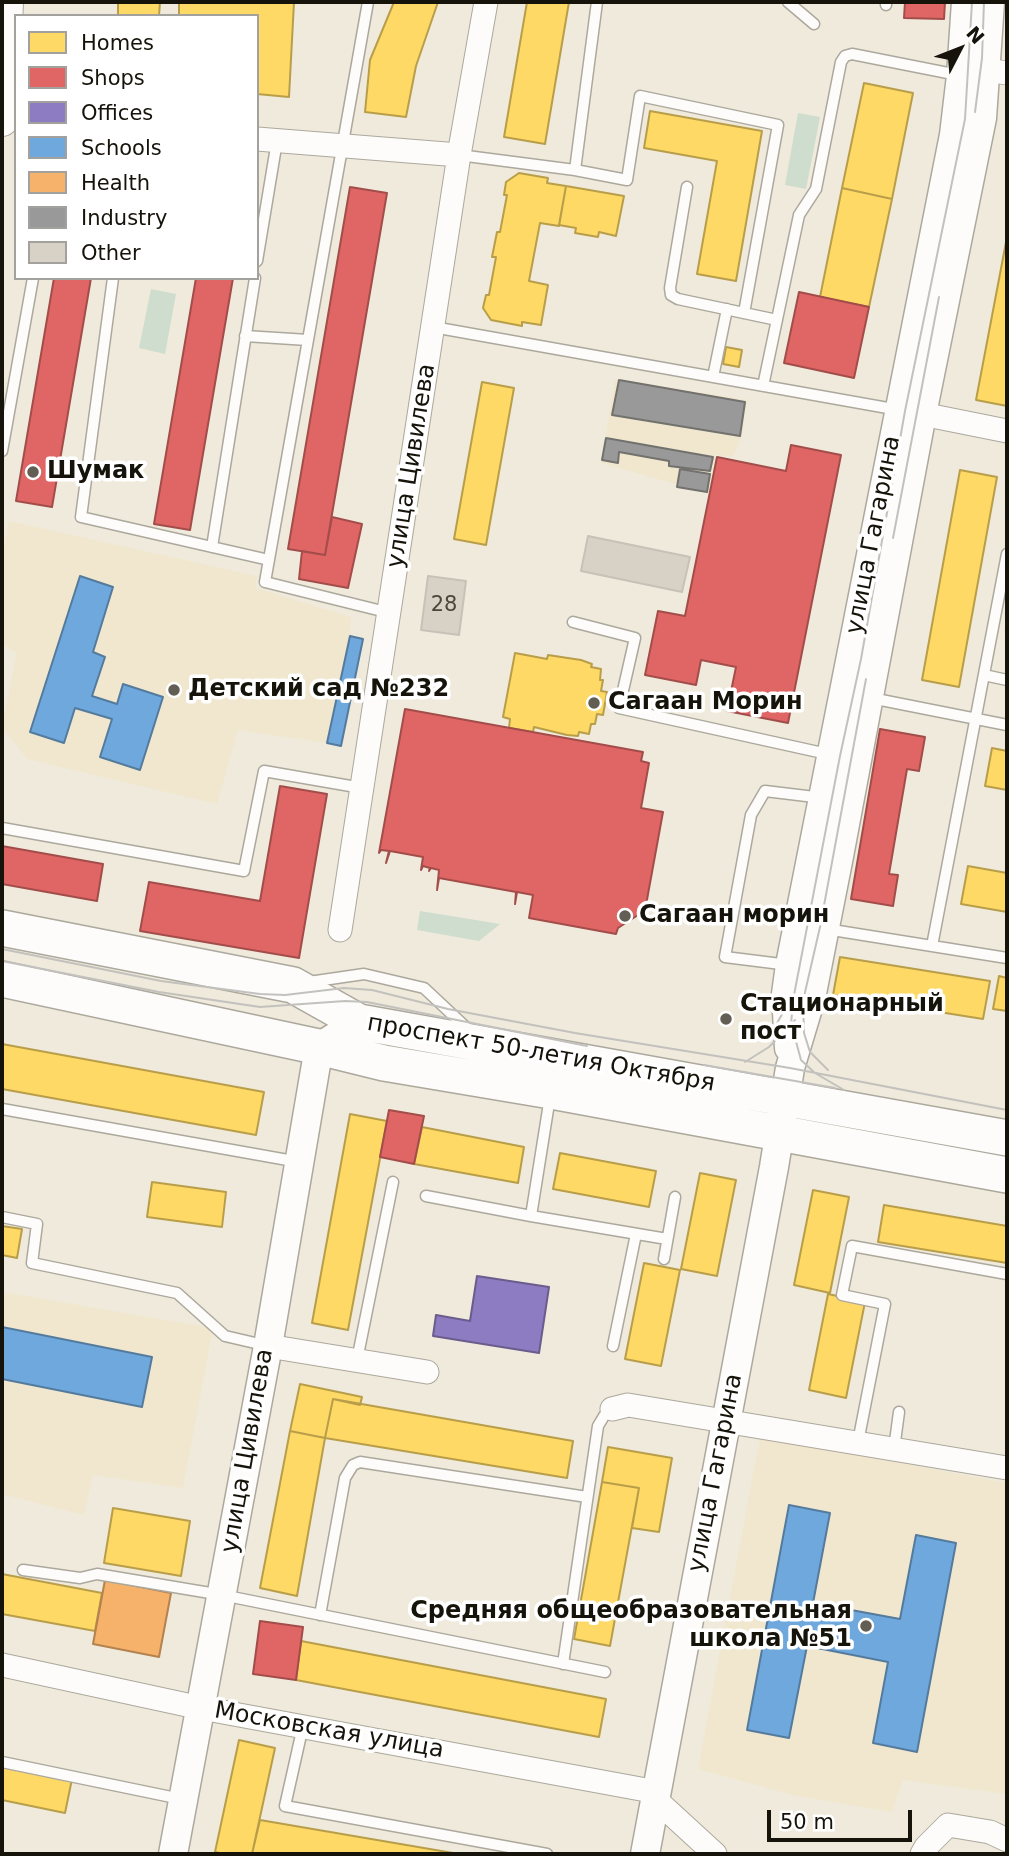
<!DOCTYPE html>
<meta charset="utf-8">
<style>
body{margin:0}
#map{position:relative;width:1009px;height:1856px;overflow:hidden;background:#efeadb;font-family:"DejaVu Sans",sans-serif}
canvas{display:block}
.frame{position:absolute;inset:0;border:4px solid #16130a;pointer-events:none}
.legend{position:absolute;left:14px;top:14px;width:245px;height:266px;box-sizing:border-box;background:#fff;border:2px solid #a2a19d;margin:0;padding:9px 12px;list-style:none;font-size:21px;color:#16130a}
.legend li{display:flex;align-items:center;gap:14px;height:35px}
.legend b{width:35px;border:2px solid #a2a19d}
.north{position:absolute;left:925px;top:14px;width:70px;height:70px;-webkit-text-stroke:5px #fff;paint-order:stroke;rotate:48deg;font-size:19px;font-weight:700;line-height:28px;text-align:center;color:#16130a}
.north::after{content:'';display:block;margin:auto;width:24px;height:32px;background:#16130a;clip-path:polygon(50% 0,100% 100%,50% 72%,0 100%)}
.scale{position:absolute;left:767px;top:1810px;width:145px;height:32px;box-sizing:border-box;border:4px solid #16130a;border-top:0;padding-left:9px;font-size:21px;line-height:24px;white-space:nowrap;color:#16130a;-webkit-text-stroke:5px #fff;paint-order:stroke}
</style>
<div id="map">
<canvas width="1009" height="1856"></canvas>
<div class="frame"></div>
<ul class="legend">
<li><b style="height:19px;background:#ffd966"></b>Homes</li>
<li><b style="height:19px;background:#e06666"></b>Shops</li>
<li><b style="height:19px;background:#8e7cc3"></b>Offices</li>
<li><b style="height:19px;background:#6fa8dc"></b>Schools</li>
<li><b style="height:19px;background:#f6b26b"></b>Health</li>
<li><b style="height:19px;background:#999"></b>Industry</li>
<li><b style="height:19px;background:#d7d1c6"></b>Other</li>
</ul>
<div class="north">N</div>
<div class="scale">50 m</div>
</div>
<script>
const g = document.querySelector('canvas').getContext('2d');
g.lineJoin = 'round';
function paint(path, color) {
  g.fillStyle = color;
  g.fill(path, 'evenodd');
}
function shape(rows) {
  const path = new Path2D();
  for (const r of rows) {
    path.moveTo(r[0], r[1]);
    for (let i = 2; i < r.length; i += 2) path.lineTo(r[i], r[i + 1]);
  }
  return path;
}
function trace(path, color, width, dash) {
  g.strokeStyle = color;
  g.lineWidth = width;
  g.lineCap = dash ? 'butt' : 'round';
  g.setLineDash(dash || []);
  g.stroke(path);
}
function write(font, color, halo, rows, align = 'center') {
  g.font = font + ' "DejaVu Sans",sans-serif';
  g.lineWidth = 7;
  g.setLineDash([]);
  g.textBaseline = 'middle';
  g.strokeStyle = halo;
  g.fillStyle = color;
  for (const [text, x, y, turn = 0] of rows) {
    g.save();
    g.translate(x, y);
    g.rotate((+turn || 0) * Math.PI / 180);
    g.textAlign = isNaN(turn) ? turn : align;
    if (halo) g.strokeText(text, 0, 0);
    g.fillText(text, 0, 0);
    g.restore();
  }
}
const built = shape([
 [615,379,747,400,742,436,733,457,716,455,708,493,601,463],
 [9,521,257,576,255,588,351,617,350,636,327,743,238,730,217,804,27,759,2,727,17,653,2,644,2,555],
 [2,1292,213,1328,183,1488,93,1475,84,1515,2,1494],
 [760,1437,1007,1483,1007,1794,903,1780,892,1812,793,1795,698,1769]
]);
const green = shape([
 [798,113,820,117,806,189,785,185],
 [151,289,176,294,165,354,139,348],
 [420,911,500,924,479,941,417,930]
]);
const homes = shape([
 [118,2,160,2,159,16,118,16,118,2],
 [179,2,294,2,289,97,257,94,257,16,179,16,179,2],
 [394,2,438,2,416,66,406,117,365,112,370,60,394,2],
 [527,2,569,2,545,144,504,137,527,2],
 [864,83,913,93,892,199,842,188,864,83],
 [650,111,762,131,736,281,697,274,717,161,644,148,650,111],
 [519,173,548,178,547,183,566,186,559,226,540,223,529,281,548,285,541,325,522,322,522,326,491,320,483,308,486,295,489,295,496,257,492,257,497,232,500,232,507,195,504,195,506,182,519,173],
 [566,186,624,196,616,236,599,232,598,237,575,233,576,228,559,225,566,186],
 [842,188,892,199,869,307,820,297,842,188],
 [1007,237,1007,406,976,400,1007,237],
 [726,347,742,350,739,367,723,364,726,347],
 [482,382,514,388,486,545,454,539,482,382],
 [960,470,997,477,959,687,922,680,960,470],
 [515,653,547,659,548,655,581,660,592,664,591,667,601,669,600,680,603,680,601,691,607,692,603,715,597,714,595,724,591,724,589,734,579,732,578,736,567,735,534,727,533,732,509,728,510,719,503,717,515,653],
 [992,748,1007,751,1007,790,985,786,992,748],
 [968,866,1007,873,1007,912,961,904,968,866],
 [840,957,990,981,983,1019,833,995,840,957],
 [999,976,1007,978,1007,1011,993,1009,999,976],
 [2,1044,264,1092,256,1135,2,1089,2,1044],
 [350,1114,387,1121,348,1330,312,1323,350,1114],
 [422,1127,524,1147,518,1183,414,1164,422,1127],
 [560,1153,656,1171,649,1207,553,1189,560,1153],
 [700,1173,736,1180,717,1276,681,1269,700,1173],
 [152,1182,226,1192,222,1227,147,1217,152,1182],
 [813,1190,849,1197,830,1293,794,1285,813,1190],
 [884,1205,1007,1226,1007,1263,878,1242,884,1205],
 [2,1226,22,1229,17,1258,2,1255,2,1226],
 [644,1263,680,1270,661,1366,625,1359,644,1263],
 [828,1294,865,1302,846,1398,809,1390,828,1294],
 [300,1384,362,1397,360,1405,333,1399,325,1438,290,1431,300,1384],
 [333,1399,573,1441,567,1478,325,1438,333,1399],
 [290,1431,325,1438,297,1596,260,1588,290,1431],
 [608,1447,672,1458,659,1532,632,1528,639,1488,602,1482,608,1447],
 [602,1482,639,1488,610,1646,574,1639,602,1482],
 [113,1508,190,1521,181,1576,104,1563,113,1508],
 [2,1574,102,1593,95,1631,2,1614,2,1574],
 [301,1641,606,1699,599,1737,296,1680,301,1641],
 [239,1740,275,1748,252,1854,224,1854,215,1852,239,1740],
 [2,1765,72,1779,65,1813,2,1800,2,1765],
 [260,1820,459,1854,252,1854,260,1820]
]);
const shops = shape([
 [905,2,945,2,944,19,904,18,905,2],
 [350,187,387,193,325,555,288,549,350,187],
 [54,278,91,278,52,507,16,501,54,278],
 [196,278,233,278,190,530,154,524,196,278],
 [799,292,869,307,854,378,784,363,799,292],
 [791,445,841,455,788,723,727,711,736,667,701,660,696,685,645,675,658,611,685,616,717,457,786,471,791,445],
 [332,517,362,524,348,588,299,579,302,551,325,555,332,517],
 [405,709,643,752,641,761,649,763,641,808,663,812,644,916,638,915,618,928,616,934,529,918,533,895,517,892,515,904,516,892,439,878,437,890,439,870,431,868,429,871,430,868,423,866,421,870,423,857,390,851,386,863,389,851,381,850,379,853,405,709],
 [880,729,925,737,919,771,907,769,889,874,898,875,893,906,851,899,880,729],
 [280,786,327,794,299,958,140,931,149,882,260,901,280,786],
 [2,846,103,864,97,901,2,884,2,846],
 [389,1110,424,1116,414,1164,380,1157,389,1110],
 [260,1621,303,1627,296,1680,253,1674,260,1621]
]);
const offices = shape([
 [477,1276,549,1287,539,1353,433,1336,436,1315,470,1321,477,1276]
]);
const schools = shape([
 [80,576,113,587,93,652,105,657,92,696,117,704,123,684,163,697,140,770,100,757,112,719,75,708,64,743,30,732,80,576],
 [350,636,363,639,341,746,327,743,350,636],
 [2,1327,152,1357,142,1407,2,1379,2,1327],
 [789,1505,830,1513,813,1603,900,1619,916,1535,956,1543,917,1752,873,1743,888,1662,807,1646,789,1738,747,1730,789,1505]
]);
const health = shape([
 [105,1580,171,1593,159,1657,93,1644,105,1580]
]);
const industry = shape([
 [619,380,745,402,740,436,612,415,619,380],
 [606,438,713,457,710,471,669,466,669,461,619,452,618,463,602,460,606,438],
 [680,469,710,474,707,492,677,487,680,469]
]);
const building = shape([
 [588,536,690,557,682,592,581,571,588,536],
 [428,576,466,581,459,635,421,630,428,576]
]);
const service = shape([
 [368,2,265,582,390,613],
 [788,2,814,24],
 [886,5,886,2],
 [459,155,575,170,627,180,640,96,778,125,744,313],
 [575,170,597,2],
 [687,187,670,288,671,295,678,299,777,320],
 [257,261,277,141],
 [113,278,81,517,269,560],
 [433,327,899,410],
 [245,336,308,340],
 [713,377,727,309],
 [763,386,799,215,816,189,841,62,845,56,852,54,958,75],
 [2,451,33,278],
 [212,547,255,278],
 [573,622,635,638,619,708,832,755],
 [984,675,1007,680],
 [871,698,1007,725],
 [2,828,244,871,264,771,362,788],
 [826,929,1007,958],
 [932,946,1007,554],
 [789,965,725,957,751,815,765,791,823,798],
 [309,982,364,974,424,988,472,1033],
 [2,1109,299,1162],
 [426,1196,531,1216,667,1239],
 [531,1216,550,1097],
 [2,1217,37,1224,32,1263,177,1293,225,1336,268,1346],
 [664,1259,675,1197],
 [613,1346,636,1234],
 [357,1360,393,1182],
 [858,1442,885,1304,842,1295,852,1246,1007,1274],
 [894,1449,899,1412],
 [23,1570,80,1578,97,1574,222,1595,605,1672],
 [320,1615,345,1478,353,1465,360,1462,587,1497],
 [563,1664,598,1426,604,1416,612,1409],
 [303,1726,285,1806,547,1854],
 [2,1762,181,1799]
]);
const minor = shape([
 [986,70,1007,73],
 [257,139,459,155],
 [922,414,1007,431],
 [340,930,459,155,486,2],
 [268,1346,427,1372],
 [612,1409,628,1405,1007,1468],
 [2,1665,201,1708,657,1792],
 [655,1799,715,1854],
 [922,1854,926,1847,948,1825,990,1832,1007,1840]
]);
const tertiary = shape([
 [789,1048,786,994,790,965,954,135,961,76,966,2],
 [173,1854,268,1346,319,1047,359,1022],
 [645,1854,774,1167,790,1068,811,998,839,856,922,414,982,118,990,2]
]);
const secondary = shape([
 [2,120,7,2]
]);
const primary = shape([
 [2,928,293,985,359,1022,1007,1138],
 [2,979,319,1047,384,1063,551,1091,1007,1175]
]);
const tram = shape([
 [975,112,982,58,984,2],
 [893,538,939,297],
 [2,949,161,981,260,994,285,995,344,988,372,990,448,1009,575,1033,790,1068,1007,1110],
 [2,961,159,992,260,1007,345,1001,367,1002,587,1046],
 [762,1039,777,1023,791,999],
 [745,1062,769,1047,795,1020],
 [704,1065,835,1088],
 [828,1070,810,1052,804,1033,803,1001,820,927,866,679],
 [844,1090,815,1073,801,1060,791,1023,794,995,840,756,861,659,905,411,965,119,972,2]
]);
const markers = [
 [33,472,7,"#625e53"],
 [174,690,7,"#625e53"],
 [594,703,7,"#625e53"],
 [625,916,7,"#625e53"],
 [726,1019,7,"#625e53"],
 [866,1626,7,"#625e53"]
];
const numberNames = [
 ["28",444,606]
];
const streetNames = [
 ["улица Цивилева",412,466,-81],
 ["улица Гагарина",874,535,-79],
 ["проспект 50-летия Октября",541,1054,10],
 ["улица Цивилева",248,1451,-80],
 ["улица Гагарина",716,1473,-79],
 ["Московская улица",329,1731,10]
];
const poiNames = [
 ["Шумак",47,472],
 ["Детский сад №232",188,690],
 ["Сагаан Морин",608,703],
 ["Сагаан морин",639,916],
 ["Стационарный",740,1005],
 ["пост",740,1033],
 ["Средняя общеобразовательная",852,1612,"right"],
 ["школа №51",852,1640,"right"]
];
paint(built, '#f0e7ce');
paint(green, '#cfddce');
paint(homes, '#ffd966');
trace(homes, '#b99e4a', 2);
paint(shops, '#e06666');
trace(shops, '#a34d4a', 2);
paint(offices, '#8e7cc3');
trace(offices, '#6a5c8c', 2);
paint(schools, '#6fa8dc');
trace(schools, '#547b9d', 2);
paint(health, '#f6b26b');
trace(health, '#b3824e', 2);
paint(industry, '#999');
trace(industry, '#72716e', 2);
paint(building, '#d7d1c6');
trace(building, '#c7c1b7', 2);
trace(service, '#aca89d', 13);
trace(minor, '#aca89d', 25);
trace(tertiary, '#aca89d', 31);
trace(secondary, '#aca89d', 34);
trace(primary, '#aca89d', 38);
trace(service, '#fdfcfa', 10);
trace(minor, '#fdfcfa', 23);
trace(tertiary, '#fdfcfa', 28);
trace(secondary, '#fdfcfa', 32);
trace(primary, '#fdfcfa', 35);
trace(tram, '#c2c1bd', 2);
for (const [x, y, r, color] of markers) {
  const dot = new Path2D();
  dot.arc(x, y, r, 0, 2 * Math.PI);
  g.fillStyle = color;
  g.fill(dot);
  trace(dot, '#fff', 2.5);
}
write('21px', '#49463c', null, numberNames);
write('24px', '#16130a', '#fff', streetNames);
write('bold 24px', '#16130a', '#fff', poiNames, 'left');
</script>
